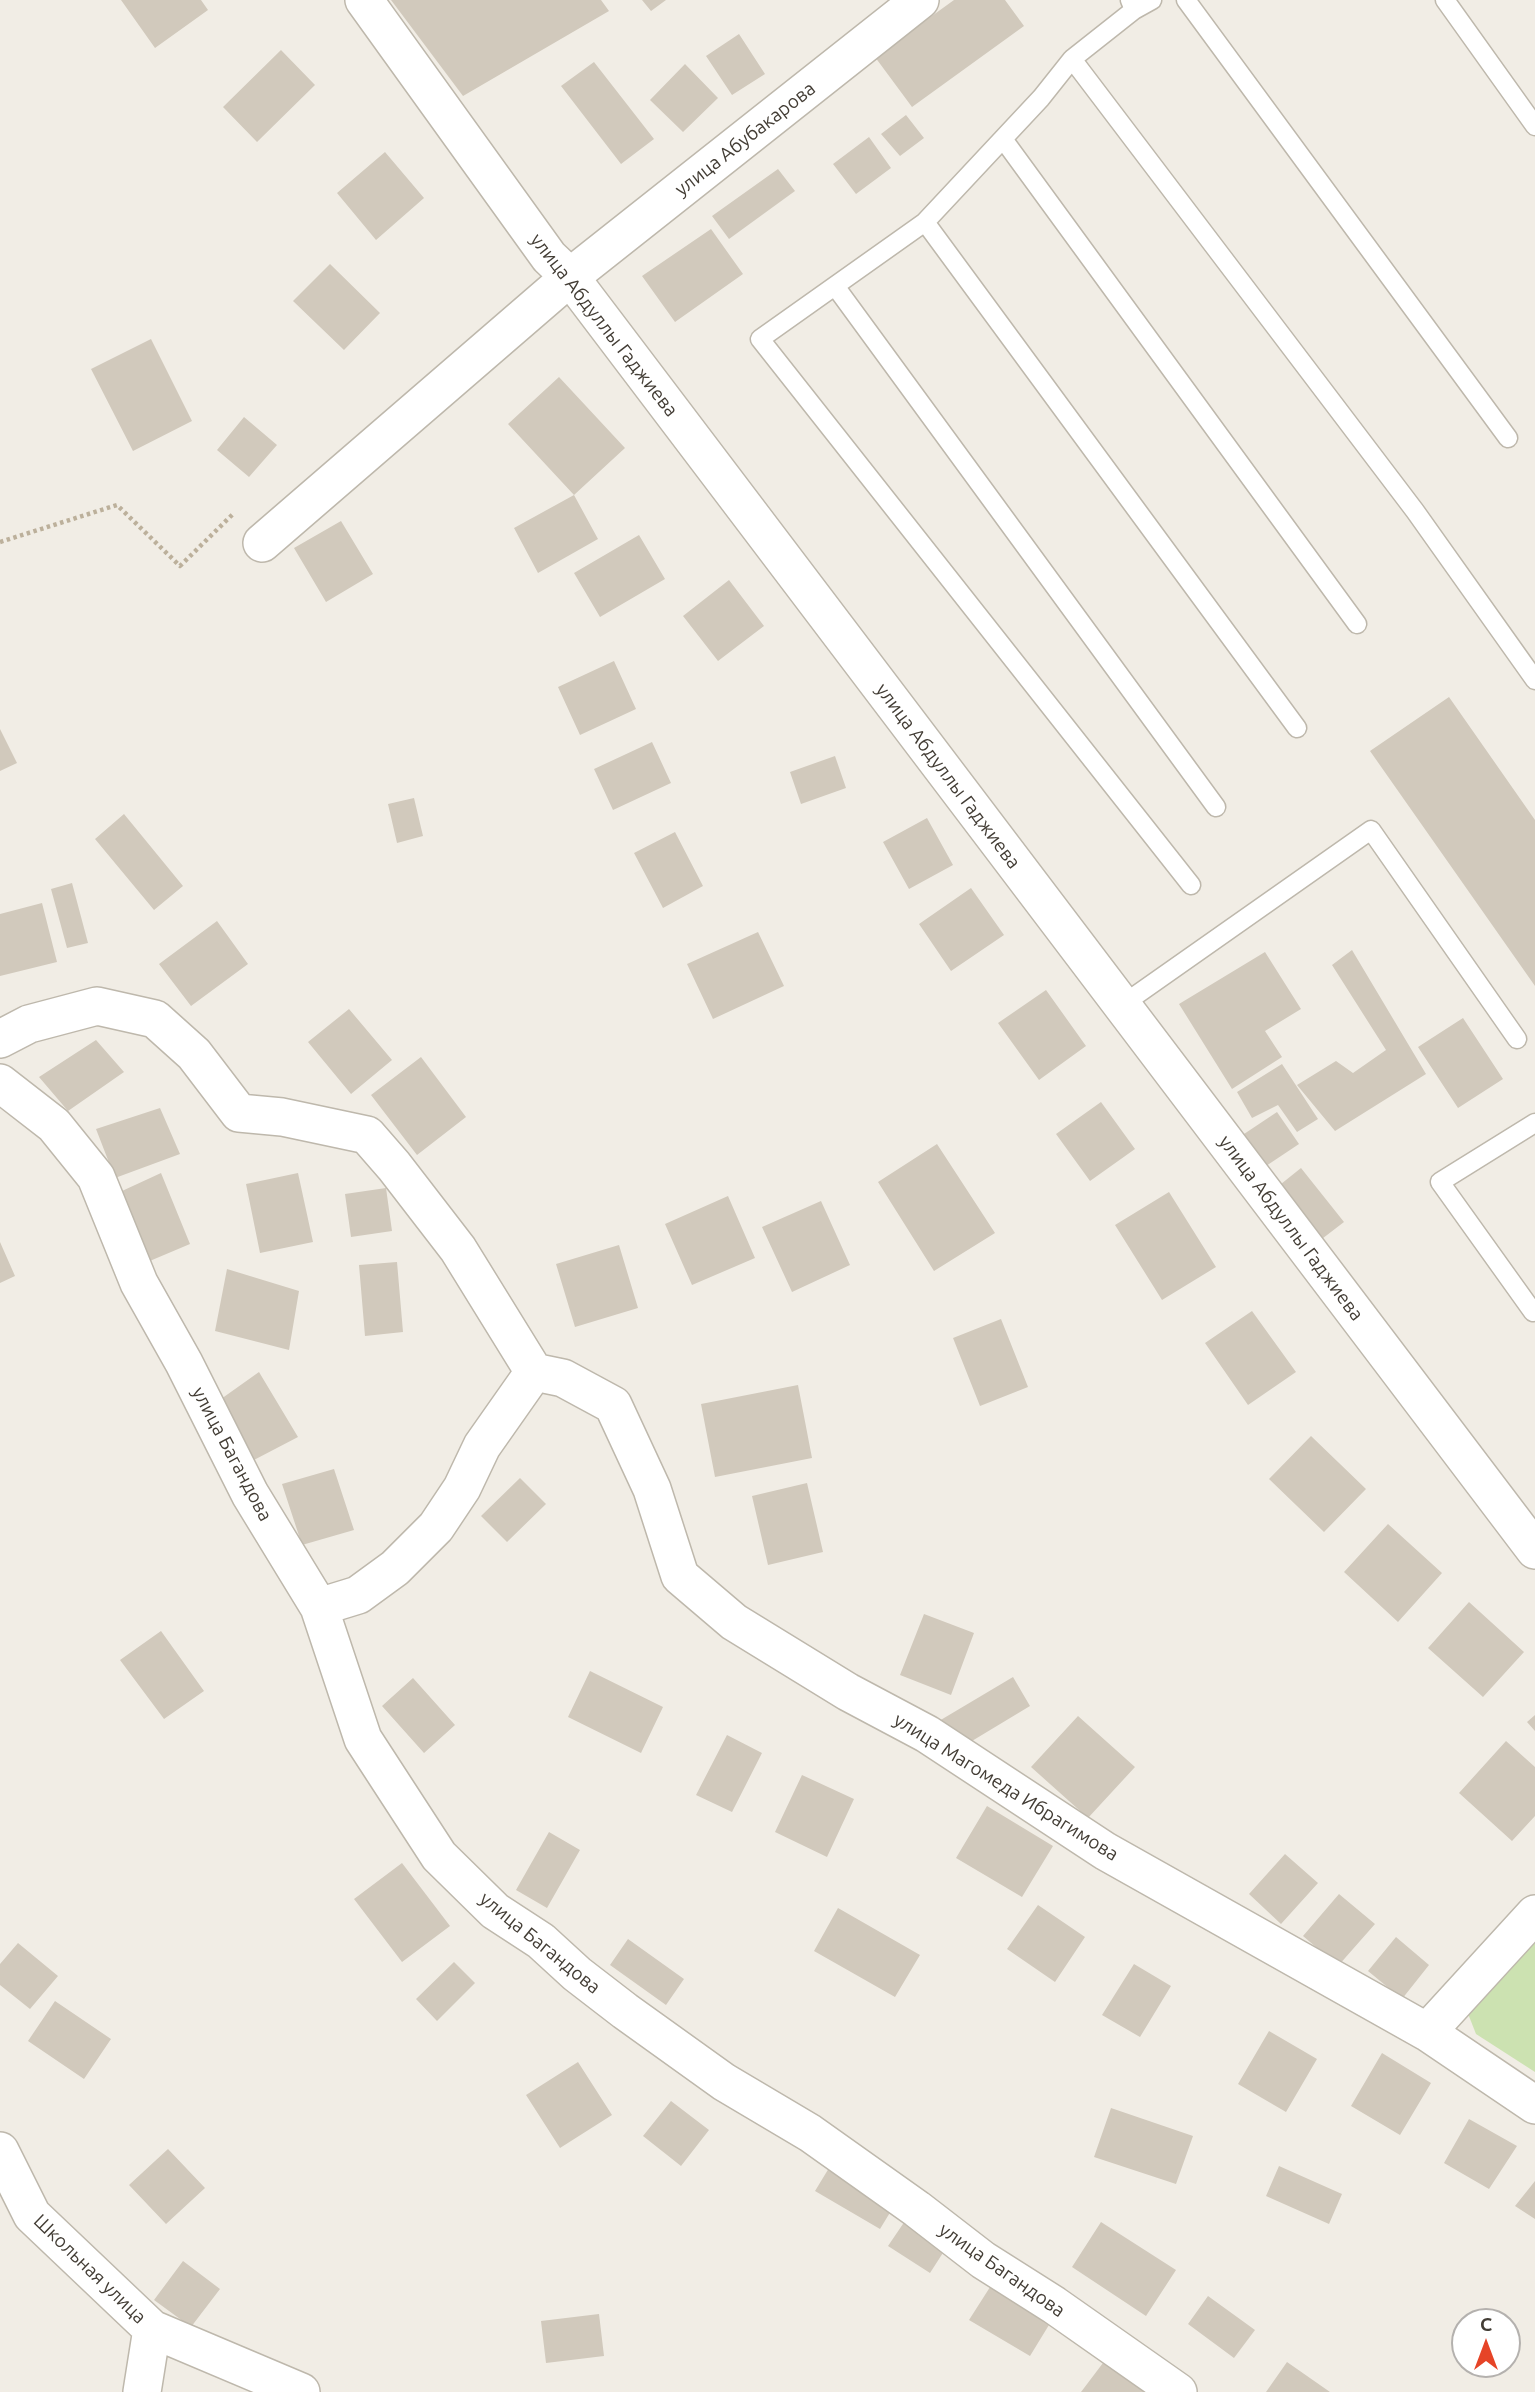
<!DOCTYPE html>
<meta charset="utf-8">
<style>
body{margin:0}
#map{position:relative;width:1535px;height:2392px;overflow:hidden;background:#f1ede5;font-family:Ubuntu,sans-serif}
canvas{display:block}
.north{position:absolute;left:1451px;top:2308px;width:70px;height:70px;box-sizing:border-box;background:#fff;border:2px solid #b4b1ae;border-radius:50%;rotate:0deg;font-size:19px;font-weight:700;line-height:28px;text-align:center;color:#433d35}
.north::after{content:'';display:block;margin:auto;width:24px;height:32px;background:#e64427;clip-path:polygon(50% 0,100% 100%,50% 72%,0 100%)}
</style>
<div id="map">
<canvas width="1535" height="2392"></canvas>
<div class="north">С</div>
</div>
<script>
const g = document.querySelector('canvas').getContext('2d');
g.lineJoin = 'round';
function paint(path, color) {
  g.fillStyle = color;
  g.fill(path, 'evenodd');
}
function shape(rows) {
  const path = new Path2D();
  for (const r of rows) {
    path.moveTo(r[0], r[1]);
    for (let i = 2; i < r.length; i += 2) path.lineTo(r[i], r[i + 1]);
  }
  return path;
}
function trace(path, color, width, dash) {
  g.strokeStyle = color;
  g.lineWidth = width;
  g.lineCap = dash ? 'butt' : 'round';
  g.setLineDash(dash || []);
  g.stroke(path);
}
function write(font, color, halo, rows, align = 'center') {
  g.font = font + ' Ubuntu,sans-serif';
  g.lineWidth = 6;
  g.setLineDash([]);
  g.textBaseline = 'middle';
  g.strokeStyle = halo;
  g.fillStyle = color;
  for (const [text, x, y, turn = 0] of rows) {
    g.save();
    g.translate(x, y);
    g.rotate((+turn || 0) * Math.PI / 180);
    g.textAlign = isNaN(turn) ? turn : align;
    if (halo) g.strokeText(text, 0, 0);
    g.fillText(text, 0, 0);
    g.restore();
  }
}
const green = shape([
 [1535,1938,1535,2072,1476,2034,1465,2006]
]);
const building = shape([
 [121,0,201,0,208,10,155,48],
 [391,0,601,0,609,11,463,96],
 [642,0,666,0,651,11],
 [954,0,1005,0,1024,26,912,107,875,57],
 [739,34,765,74,732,95,706,56],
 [281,50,315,85,257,142,223,107],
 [594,62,654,139,621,164,561,86],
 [685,64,718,98,683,132,650,100],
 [906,115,924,138,900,156,881,134],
 [869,137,891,168,856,194,833,164],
 [385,152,424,198,376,240,337,193],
 [778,169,795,191,729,239,712,216],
 [711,229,743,274,675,322,642,276],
 [330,264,380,313,344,350,293,301],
 [151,339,192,421,133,451,91,369],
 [559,377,625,448,574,495,508,424],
 [244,417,277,445,249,477,217,450],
 [574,495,598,539,538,573,514,528],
 [341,521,373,574,326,602,294,548],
 [639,535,665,579,600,617,574,573],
 [729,580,764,626,718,661,683,616],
 [614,661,636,709,580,735,558,687],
 [1449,697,1535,820,1535,986,1370,751],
 [0,729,17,763,0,771],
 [652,742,671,783,613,810,594,769],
 [835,756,846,788,801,804,790,772],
 [414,798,423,836,397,843,388,804],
 [124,814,183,886,154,910,95,839],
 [927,818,953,865,909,889,883,842],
 [675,832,703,886,663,908,634,853],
 [72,883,88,943,67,948,51,889],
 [971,888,1004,935,951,971,919,924],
 [42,903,57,962,0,976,0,914],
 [217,921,248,964,191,1006,159,964],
 [758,932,784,986,713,1019,687,964],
 [1352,950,1426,1074,1335,1131,1297,1085,1336,1061,1353,1073,1386,1050,1332,965],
 [1265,952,1301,1009,1265,1031,1282,1057,1232,1089,1179,1004],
 [1046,990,1086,1046,1039,1080,998,1023],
 [349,1009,392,1060,351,1094,308,1042],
 [1463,1018,1503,1079,1458,1108,1418,1047],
 [96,1040,124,1072,68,1111,39,1077],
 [421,1057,466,1117,417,1155,371,1095],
 [1282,1064,1318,1119,1297,1132,1278,1105,1252,1118,1237,1092],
 [1101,1102,1135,1149,1090,1181,1056,1134],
 [160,1108,180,1154,115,1178,96,1129],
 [1277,1112,1299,1144,1260,1170,1238,1138],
 [937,1144,995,1233,934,1271,878,1182],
 [1301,1168,1344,1222,1314,1245,1271,1192],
 [161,1173,190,1244,145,1263,122,1191],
 [298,1173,313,1242,260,1253,246,1184],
 [386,1188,392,1231,351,1237,345,1194],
 [1169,1192,1216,1267,1162,1300,1115,1225],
 [728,1196,755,1258,692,1285,665,1224],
 [821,1201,850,1265,792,1292,762,1227],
 [0,1242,15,1276,0,1283],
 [619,1245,638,1308,575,1327,556,1264],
 [397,1262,403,1332,365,1336,359,1265],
 [227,1269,299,1291,289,1350,215,1331],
 [1252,1311,1296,1372,1248,1405,1205,1343],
 [1001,1319,1028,1387,980,1406,953,1338],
 [259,1372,298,1437,252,1461,221,1399],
 [798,1385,812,1458,715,1477,701,1404],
 [1311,1436,1366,1489,1324,1532,1269,1479],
 [334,1469,354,1530,302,1545,282,1484],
 [520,1478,546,1504,507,1542,481,1516],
 [807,1483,823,1552,768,1565,752,1496],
 [1388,1524,1442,1573,1398,1622,1344,1572],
 [1469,1602,1524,1652,1483,1697,1428,1648],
 [924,1614,974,1633,951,1695,900,1675],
 [161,1631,204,1691,164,1719,120,1660],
 [590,1671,663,1707,641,1753,568,1717],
 [1013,1677,1030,1706,957,1750,939,1721],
 [413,1678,455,1725,424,1753,382,1706],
 [1535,1715,1535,1731,1527,1722],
 [1078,1716,1135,1767,1088,1818,1031,1767],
 [727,1735,762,1753,732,1812,696,1795],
 [1506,1741,1535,1767,1535,1816,1512,1841,1459,1793],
 [802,1775,854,1799,827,1857,775,1832],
 [987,1806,1053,1846,1022,1897,956,1858],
 [549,1832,580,1850,547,1908,516,1890],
 [1285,1854,1318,1883,1281,1924,1249,1894],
 [402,1863,450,1926,402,1962,354,1899],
 [1339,1894,1375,1924,1338,1966,1303,1936],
 [1038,1905,1085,1937,1055,1982,1007,1949],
 [838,1908,920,1955,895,1997,814,1951],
 [1396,1937,1429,1965,1402,1999,1368,1971],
 [628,1939,684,1979,666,2005,610,1965],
 [18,1943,58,1976,30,2009,0,1985,0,1964],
 [454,1962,475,1983,437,2021,416,1999],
 [1134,1964,1171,1986,1140,2037,1102,2015],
 [55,2001,111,2039,84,2079,28,2041],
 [1269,2031,1317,2059,1286,2112,1238,2084],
 [1382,2053,1431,2083,1400,2135,1351,2106],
 [578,2062,612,2115,560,2148,526,2095],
 [671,2101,709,2130,681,2166,643,2136],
 [1111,2108,1193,2136,1176,2184,1094,2157],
 [1469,2119,1517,2146,1489,2189,1444,2163],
 [168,2149,205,2188,166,2224,129,2185],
 [1279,2166,1342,2194,1329,2224,1266,2196],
 [829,2168,894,2206,880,2229,815,2191],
 [1535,2181,1535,2219,1515,2206],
 [907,2218,948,2245,930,2273,888,2246],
 [1101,2222,1176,2270,1146,2316,1072,2267],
 [183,2261,220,2289,191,2327,154,2300],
 [992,2284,1052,2320,1030,2356,969,2320],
 [1208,2296,1255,2330,1234,2358,1188,2324],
 [599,2314,604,2356,546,2363,541,2321],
 [1106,2359,1150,2392,1081,2392],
 [1287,2362,1330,2392,1266,2392]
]);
const path = shape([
 [0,542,117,505,180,566,234,513]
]);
const service = shape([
 [1130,0,1134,10,1072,59,1415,511,1535,680],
 [1186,0,1508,438],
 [1445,0,1535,126],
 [1134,10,1152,0],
 [1072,59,1041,98,925,222,760,339,1191,885],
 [1003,139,1357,624],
 [925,222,1297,728],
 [835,286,1216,807],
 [1122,1005,1371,830,1517,1039],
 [1535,1123,1440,1182,1533,1312,1535,1311]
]);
const minor = shape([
 [364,0,549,257,570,277,1535,1550],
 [262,543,570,277,920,0],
 [0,1039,29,1024,97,1006,155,1019,194,1054,239,1113,282,1117,367,1135,394,1166,458,1249,534,1372],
 [0,1083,54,1125,96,1177,139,1283,184,1363,250,1494,319,1607,363,1739,439,1856,495,1911,541,1941,577,1974,625,2011,724,2082,810,2133,917,2209,983,2260,1054,2305,1178,2392],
 [534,1372,563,1378,613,1405,652,1489,680,1576,734,1622,848,1692,927,1734,1105,1851,1427,2032,1535,2105],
 [319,1607,358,1595,395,1568,436,1527,462,1488,482,1446,534,1372],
 [1427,2032,1535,1914],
 [0,2151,32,2215,152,2329,301,2392],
 [142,2392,152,2329]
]);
const streetNames = [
 ["улица Абубакарова",745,139,-38],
 ["улица Абдуллы Гаджиева",604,325,52],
 ["улица Абдуллы Гаджиева",948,776,53],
 ["улица Абдуллы Гаджиева",1291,1228,53],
 ["улица Багандова",232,1454,62],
 ["улица Магомеда Ибрагимова",1006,1787,32],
 ["улица Багандова",540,1943,39],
 ["Школьная улица",90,2269,44],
 ["улица Багандова",1002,2270,35]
];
paint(green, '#cce2b1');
paint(building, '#d1c9bc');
trace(service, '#beb8ac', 21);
trace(minor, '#beb8ac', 40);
trace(path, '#bcb09b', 4.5, [3.5, 3.5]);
trace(service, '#fff', 18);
trace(minor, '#fff', 37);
write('19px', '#433d35', '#fff', streetNames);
</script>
